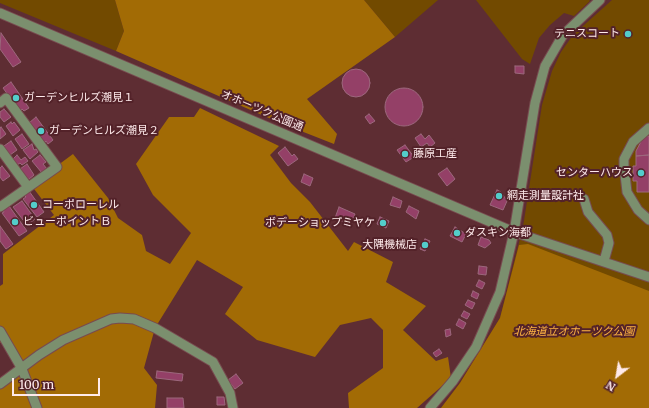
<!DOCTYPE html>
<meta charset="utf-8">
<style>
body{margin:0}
#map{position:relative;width:649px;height:408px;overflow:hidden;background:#5e2d33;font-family:Merriweather,serif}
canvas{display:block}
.north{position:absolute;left:597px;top:356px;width:40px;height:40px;-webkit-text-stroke:3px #532229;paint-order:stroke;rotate:211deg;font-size:11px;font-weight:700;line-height:16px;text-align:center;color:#feeaeb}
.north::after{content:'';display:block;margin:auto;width:14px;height:18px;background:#feeaeb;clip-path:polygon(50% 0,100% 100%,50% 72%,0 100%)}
.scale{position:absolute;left:12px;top:378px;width:88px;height:18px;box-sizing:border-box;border:2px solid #feeaeb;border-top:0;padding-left:5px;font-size:12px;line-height:14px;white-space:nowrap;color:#feeaeb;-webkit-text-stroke:3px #532229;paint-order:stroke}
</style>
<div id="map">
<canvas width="649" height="408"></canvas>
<div class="north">N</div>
<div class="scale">100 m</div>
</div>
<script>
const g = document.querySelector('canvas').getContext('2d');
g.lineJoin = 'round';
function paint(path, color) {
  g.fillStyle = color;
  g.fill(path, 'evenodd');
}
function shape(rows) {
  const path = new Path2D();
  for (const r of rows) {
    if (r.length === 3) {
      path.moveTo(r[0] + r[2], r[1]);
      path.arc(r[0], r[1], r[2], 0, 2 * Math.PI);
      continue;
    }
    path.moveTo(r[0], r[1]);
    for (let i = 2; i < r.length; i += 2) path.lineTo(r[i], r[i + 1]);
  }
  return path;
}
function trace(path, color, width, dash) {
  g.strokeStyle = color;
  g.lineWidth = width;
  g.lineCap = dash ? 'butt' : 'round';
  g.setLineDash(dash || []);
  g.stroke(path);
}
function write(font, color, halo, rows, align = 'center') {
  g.font = font + ' Merriweather,"Noto Sans JP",serif';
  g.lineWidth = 4;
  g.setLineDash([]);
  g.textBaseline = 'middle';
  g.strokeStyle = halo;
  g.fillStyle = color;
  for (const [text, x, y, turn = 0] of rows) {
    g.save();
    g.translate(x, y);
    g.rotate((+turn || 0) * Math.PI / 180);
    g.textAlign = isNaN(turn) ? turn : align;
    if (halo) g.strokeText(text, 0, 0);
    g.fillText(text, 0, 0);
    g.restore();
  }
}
const green = shape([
 [0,0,115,0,124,31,116,51,0,3],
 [364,0,438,0,395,37],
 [476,0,589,0,590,1,574,16,564,13,550,25,539,38,530,64,522,59],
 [612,0,649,0,649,408,441,408,460,383,500,318,523,227,542,105,552,71,561,52,573,35]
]);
const forest = shape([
 [115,0,364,0,395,37,307,99,337,134,334,144,278,122,116,51,124,31],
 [200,108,279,146,270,155,291,183,310,202,348,251,354,242,393,262,386,282,426,306,403,330,436,361,448,357,451,378,417,408,349,408,348,393,383,368,383,330,371,318,340,325,315,357,257,340,225,314,243,287,197,260,155,328,144,368,157,385,155,408,0,408,0,384,22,369,5,339,0,343,0,286,3,284,3,254,54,215,31,185,73,154,108,198,118,218,142,235,146,251,170,264,191,233,153,195,136,164,169,117,194,117],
 [528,244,649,291,649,408,441,408,460,383,500,318,519,245]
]);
const building = shape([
 [1,33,21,62,13,67,0,49,1,33],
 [515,66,524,66,524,74,515,73,515,66],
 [356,83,14],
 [11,82,29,108,24,111,22,109,20,111,3,88,11,82],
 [404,107,19],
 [4,109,11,117,4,122,0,117,0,112,4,109],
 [369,114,375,121,370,124,365,117,369,114],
 [36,117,53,140,48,144,46,141,44,143,29,123,36,117],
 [11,122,12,124,14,122,20,130,13,136,6,126,11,122],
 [1,127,6,134,0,139,0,128,1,127],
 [22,134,29,144,22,149,15,139,22,134],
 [421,134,425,139,429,135,435,143,430,147,427,143,421,147,415,138,421,134],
 [644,136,649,136,649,155,636,156,636,151,644,136],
 [11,141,17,150,10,155,4,146,11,141],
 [32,144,34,150,36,149,38,152,30,159,23,150,32,144],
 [405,145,414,157,406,162,397,150,405,145],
 [285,147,292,156,294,154,298,159,288,166,278,153,285,147],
 [17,155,21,160,25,157,28,161,22,165,20,163,17,165,13,159,17,155],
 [40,155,46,162,43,164,47,169,42,173,32,161,40,155],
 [649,155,649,192,637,192,637,181,633,181,633,166,636,166,636,156,649,155],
 [27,164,34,175,28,180,20,169,27,164],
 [2,166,10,176,3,181,0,177,0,168,2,166],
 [447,168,455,179,447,186,438,174,447,168],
 [304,174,313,178,310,186,301,182,304,174],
 [497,190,501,192,507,201,503,210,490,205,497,190],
 [29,191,44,212,37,217,23,199,26,197,24,195,29,191],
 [393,197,402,201,400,208,390,205,393,197],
 [22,201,35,219,27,225,13,207,22,201],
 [9,206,27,231,19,236,2,213,4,212,3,210,9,206],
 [409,206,419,211,416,219,406,212,409,206],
 [339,207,355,214,350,225,335,218,339,207],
 [380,217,389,221,386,228,377,224,380,217],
 [0,226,13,244,6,249,0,241,0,226],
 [455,227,466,234,462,242,450,236,455,227],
 [481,237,489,240,491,243,485,248,478,245,481,237],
 [425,239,430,241,425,251,420,249,425,239],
 [479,266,487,267,486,275,478,274,479,266],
 [479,280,485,283,482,289,476,286,479,280],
 [473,291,479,294,477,299,471,296,473,291],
 [468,300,475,303,472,309,465,305,468,300],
 [464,311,470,314,467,319,461,316,464,311],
 [459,319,466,323,463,329,456,325,459,319],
 [450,329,451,335,446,337,445,330,450,329],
 [439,349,442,353,436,357,433,353,439,349],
 [157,371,183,374,182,381,156,378,157,371],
 [236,374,243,383,235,389,228,380,236,374],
 [217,397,224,397,225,405,217,405,217,397],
 [167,398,183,398,184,408,167,408,167,398]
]);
const minor = shape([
 [0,13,514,232,649,277],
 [0,103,6,98,57,167,0,207],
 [649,128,633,142,624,159,624,166,627,192,638,210,649,220],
 [0,149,28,187],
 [584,199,588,212,607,235,609,243,604,261],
 [0,331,22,369,37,408],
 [0,384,39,355,63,340,111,319,120,318,134,319,155,328,213,362,230,393,233,408],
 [430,408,453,381,476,347,500,292,514,232,535,103,545,66,563,35,600,0]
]);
const markers = [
 [628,34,4,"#53cdcb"],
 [16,98,4,"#53cdcb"],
 [41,131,4,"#53cdcb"],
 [405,154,4,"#53cdcb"],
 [641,173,4,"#53cdcb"],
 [499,196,4,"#53cdcb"],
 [34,205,4,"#53cdcb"],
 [15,222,4,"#53cdcb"],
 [383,223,4,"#53cdcb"],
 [457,233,4,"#53cdcb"],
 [425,245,4,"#53cdcb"]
];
const poiNames = [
 ["テニスコート",620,34,"right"],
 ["ガーデンヒルズ潮見１",24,98],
 ["ガーデンヒルズ潮見２",49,131],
 ["藤原工産",413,154],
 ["センターハウス",633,173,"right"],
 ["網走測量設計社",507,196],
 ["コーポローレル",42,205],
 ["ビューポイントＢ",23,222],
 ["ボデーショップミヤケ",375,223,"right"],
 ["ダスキン海都",465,233],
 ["大隅機械店",417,245,"right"]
];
const streetNames = [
 ["オホーツク公園通",262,111,23]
];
const parkNames = [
 ["北海道立オホーツク公園",574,332]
];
paint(green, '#724a00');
paint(forest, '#a26b05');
paint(building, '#944067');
trace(building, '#9c687d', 1);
trace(minor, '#784b50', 11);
trace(minor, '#7b8f6e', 9);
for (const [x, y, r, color] of markers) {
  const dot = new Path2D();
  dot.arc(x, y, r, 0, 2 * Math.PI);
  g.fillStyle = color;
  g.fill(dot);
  trace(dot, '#532229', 1.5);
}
write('11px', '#feeaeb', '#532229', poiNames, 'left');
write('11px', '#feeaeb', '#532229', streetNames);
write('italic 11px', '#feb443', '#532229', parkNames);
</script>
